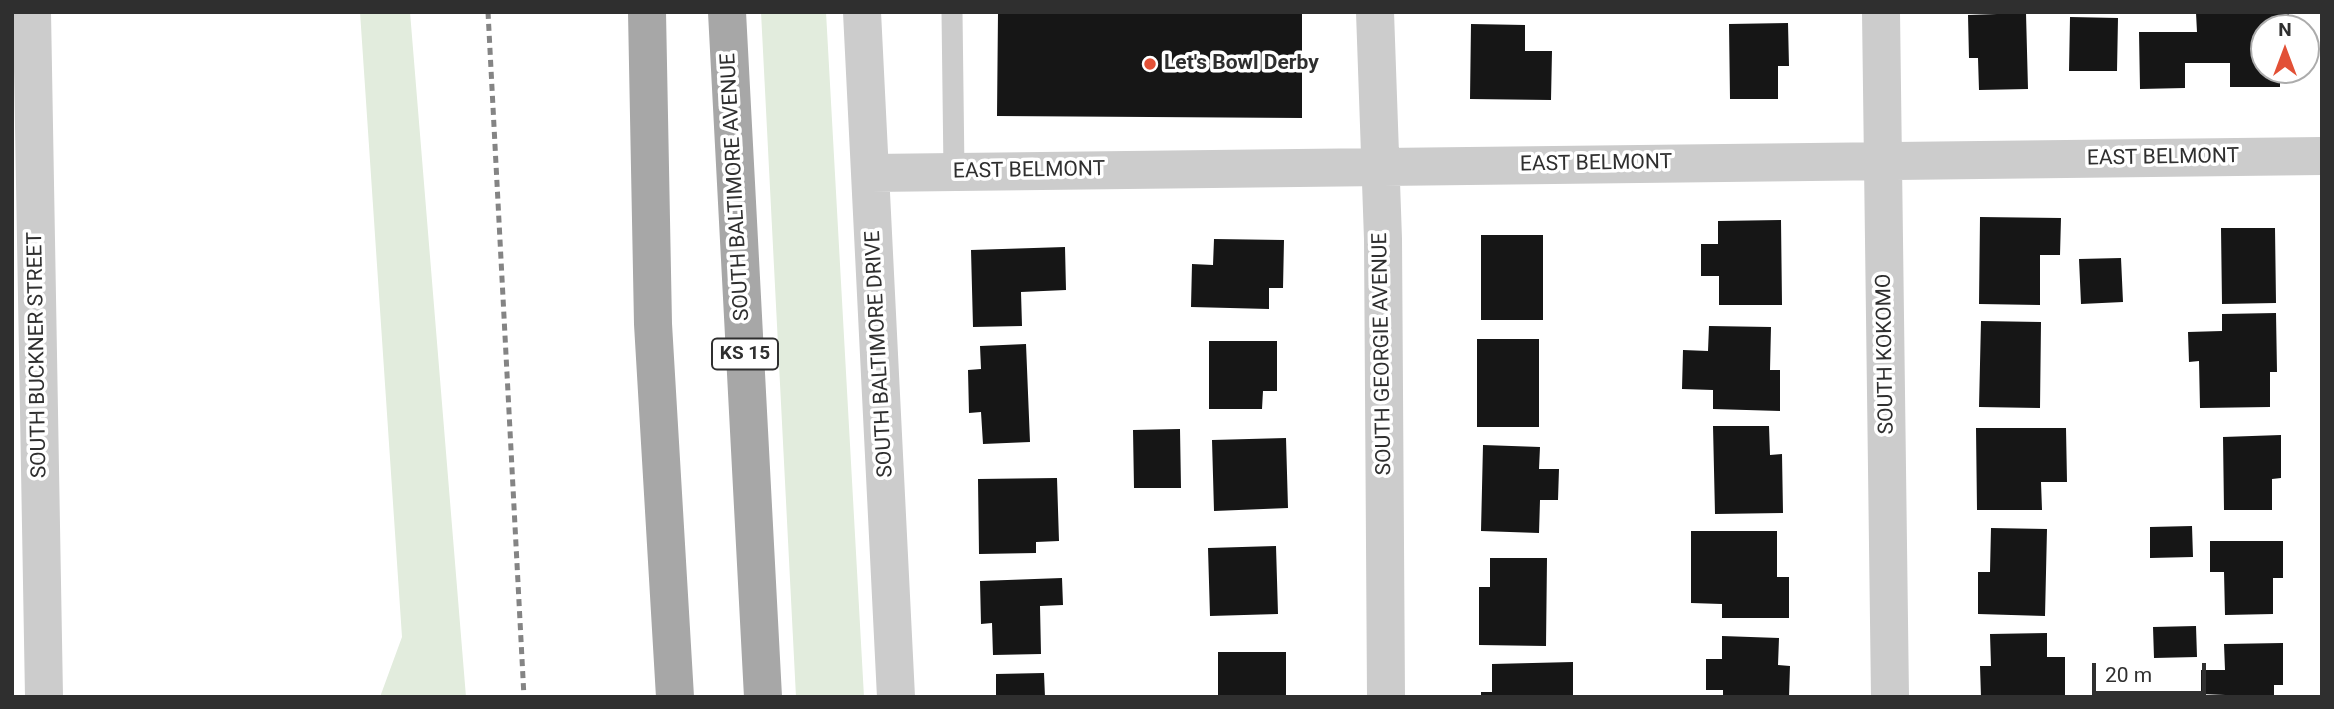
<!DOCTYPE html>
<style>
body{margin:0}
#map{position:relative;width:2334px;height:709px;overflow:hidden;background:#fff;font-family:Roboto,sans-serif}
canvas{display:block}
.frame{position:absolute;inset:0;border:14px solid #2f2f2f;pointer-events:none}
.north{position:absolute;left:2250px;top:14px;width:70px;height:70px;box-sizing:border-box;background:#fff;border:2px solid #acacac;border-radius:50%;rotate:0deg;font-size:19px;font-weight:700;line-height:28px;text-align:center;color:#2f2f2f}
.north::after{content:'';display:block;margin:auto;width:24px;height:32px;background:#e25036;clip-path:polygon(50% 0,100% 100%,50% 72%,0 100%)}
.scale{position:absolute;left:2092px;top:663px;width:114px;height:32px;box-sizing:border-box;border:4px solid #2f2f2f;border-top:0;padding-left:9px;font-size:21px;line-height:24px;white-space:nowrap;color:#2f2f2f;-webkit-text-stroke:5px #fff;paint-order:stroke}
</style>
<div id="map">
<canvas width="2334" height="709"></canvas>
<div class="frame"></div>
<div class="north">N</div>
<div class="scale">20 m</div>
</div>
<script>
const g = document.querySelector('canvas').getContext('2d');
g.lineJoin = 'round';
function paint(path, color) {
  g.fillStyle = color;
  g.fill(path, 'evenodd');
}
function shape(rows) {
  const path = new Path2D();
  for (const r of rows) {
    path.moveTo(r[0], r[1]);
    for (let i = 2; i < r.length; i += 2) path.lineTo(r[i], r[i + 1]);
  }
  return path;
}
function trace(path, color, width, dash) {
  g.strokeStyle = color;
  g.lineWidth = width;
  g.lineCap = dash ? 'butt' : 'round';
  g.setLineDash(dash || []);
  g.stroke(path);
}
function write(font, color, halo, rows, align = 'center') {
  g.font = font + ' Roboto,sans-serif';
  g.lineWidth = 7;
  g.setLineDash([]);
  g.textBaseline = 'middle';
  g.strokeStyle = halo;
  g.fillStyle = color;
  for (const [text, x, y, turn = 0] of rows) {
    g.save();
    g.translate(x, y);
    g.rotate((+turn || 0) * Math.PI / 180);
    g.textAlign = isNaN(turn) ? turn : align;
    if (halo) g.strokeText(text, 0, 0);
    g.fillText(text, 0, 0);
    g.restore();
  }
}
const green = shape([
 [360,12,410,12,466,697,380,697,402,637],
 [761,12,826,12,864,697,796,697]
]);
const building = shape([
 [998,12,1302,12,1302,118,997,116],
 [2289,12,2289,28,2264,28,2264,70,2280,70,2280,87,2230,87,2230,63,2185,63,2185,88,2140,89,2139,32,2197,32,2196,13],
 [2026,13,2028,89,1979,90,1978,58,1969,58,1968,15],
 [2070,17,2118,18,2117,71,2069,71],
 [1788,23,1789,66,1778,66,1778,99,1730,99,1729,24],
 [1471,24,1525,25,1525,51,1552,51,1551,100,1470,99],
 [1980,217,2061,218,2060,255,2040,255,2040,305,1979,304],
 [1781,220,1782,305,1719,305,1719,276,1701,276,1701,244,1718,244,1718,221],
 [2221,228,2275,228,2276,303,2222,304],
 [1481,235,1543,235,1543,320,1481,320],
 [1214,239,1284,240,1283,288,1269,288,1269,309,1191,307,1192,264,1213,265],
 [1065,247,1066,290,1021,292,1022,326,973,327,971,250],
 [2121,258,2123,302,2081,304,2079,259],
 [2276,313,2277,372,2270,372,2270,407,2200,408,2199,361,2189,362,2188,332,2222,331,2222,314],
 [1981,321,2041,322,2040,408,1979,407],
 [1709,326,1771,327,1770,370,1780,370,1780,411,1713,409,1713,390,1682,389,1683,350,1708,351],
 [1477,339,1539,339,1539,427,1477,427],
 [1209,341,1277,341,1277,391,1263,391,1262,409,1209,409],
 [1026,344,1030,442,983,444,981,412,969,413,968,370,981,369,980,346],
 [1713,426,1769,426,1770,455,1782,454,1783,513,1715,514],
 [1976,428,2066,428,2067,482,2041,482,2042,510,1977,510],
 [1180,429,1181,488,1134,488,1133,430],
 [2281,435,2281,478,2272,479,2272,510,2224,510,2223,437],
 [1286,438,1288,508,1214,511,1212,440],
 [1483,445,1540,447,1539,469,1559,469,1558,500,1540,500,1539,533,1481,531],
 [1057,478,1059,541,1036,542,1036,553,979,554,978,479],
 [2192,526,2193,557,2150,558,2150,527],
 [1991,528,2047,529,2045,616,1978,614,1978,572,1990,572],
 [1691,531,1777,531,1777,577,1789,577,1789,618,1722,618,1722,604,1691,603],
 [2210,541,2283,541,2283,578,2273,578,2273,614,2225,615,2224,572,2210,572],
 [1276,546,1278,614,1210,616,1208,548],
 [1490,558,1547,558,1546,646,1479,645,1479,587,1490,587],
 [1062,578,1063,605,1040,606,1041,654,993,655,992,623,981,624,980,581],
 [2196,626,2197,657,2154,658,2153,627],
 [2047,633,2047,657,2065,657,2065,697,1981,697,1980,666,1991,666,1990,634],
 [1722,636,1779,638,1778,665,1790,666,1789,697,1723,697,1723,690,1706,690,1706,659,1722,659],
 [2283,643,2283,685,2274,685,2274,697,2201,694,2201,670,2225,670,2224,644],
 [1218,652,1286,652,1286,697,1218,697],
 [1573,662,1573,697,1481,697,1481,692,1492,692,1492,664],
 [1044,673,1045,697,996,697,996,674]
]);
const service = shape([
 [952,12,954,172]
]);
const minor = shape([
 [32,12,44,697],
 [862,12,896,697],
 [1375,12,1383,239,1386,697],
 [1881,12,1890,697],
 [871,173,2322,156]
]);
const primary = shape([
 [647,12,653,324,675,697],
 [727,12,763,697]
]);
const rail = shape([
 [488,12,524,697]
]);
const markers = [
 [1150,64,7,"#e25036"]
];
const shields = [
 [745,354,66]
];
const shieldNames = [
 ["KS 15",745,354]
];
const poiNames = [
 ["Let's Bowl Derby",1164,64]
];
const streetNames = [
 ["EAST BELMONT",2163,158,-1],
 ["EAST BELMONT",1596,164,-1],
 ["EAST BELMONT",1029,171,-1],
 ["SOUTH BALTIMORE AVENUE",736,187,-93],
 ["SOUTH BALTIMORE DRIVE",880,354,-93],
 ["SOUTH GEORGIE AVENUE",1383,354,-91],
 ["SOUTH KOKOMO",1886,354,-91],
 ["SOUTH BUCKNER STREET",38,355,-91]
];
paint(green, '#e2ecdd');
paint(building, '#161616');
trace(service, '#ccc', 21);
trace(minor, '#ccc', 38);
trace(primary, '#a7a7a7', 38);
trace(rail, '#848484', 5, [7, 5]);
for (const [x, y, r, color] of markers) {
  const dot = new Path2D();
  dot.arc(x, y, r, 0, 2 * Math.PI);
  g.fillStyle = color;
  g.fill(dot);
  trace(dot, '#fff', 2.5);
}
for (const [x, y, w] of shields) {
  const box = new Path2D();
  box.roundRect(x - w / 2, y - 15.5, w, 31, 5);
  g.fillStyle = '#fff';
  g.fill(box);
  trace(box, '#2f2f2f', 2);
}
write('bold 19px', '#2f2f2f', null, shieldNames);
write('bold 21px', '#2f2f2f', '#fff', poiNames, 'left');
write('21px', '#2f2f2f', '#fff', streetNames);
</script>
